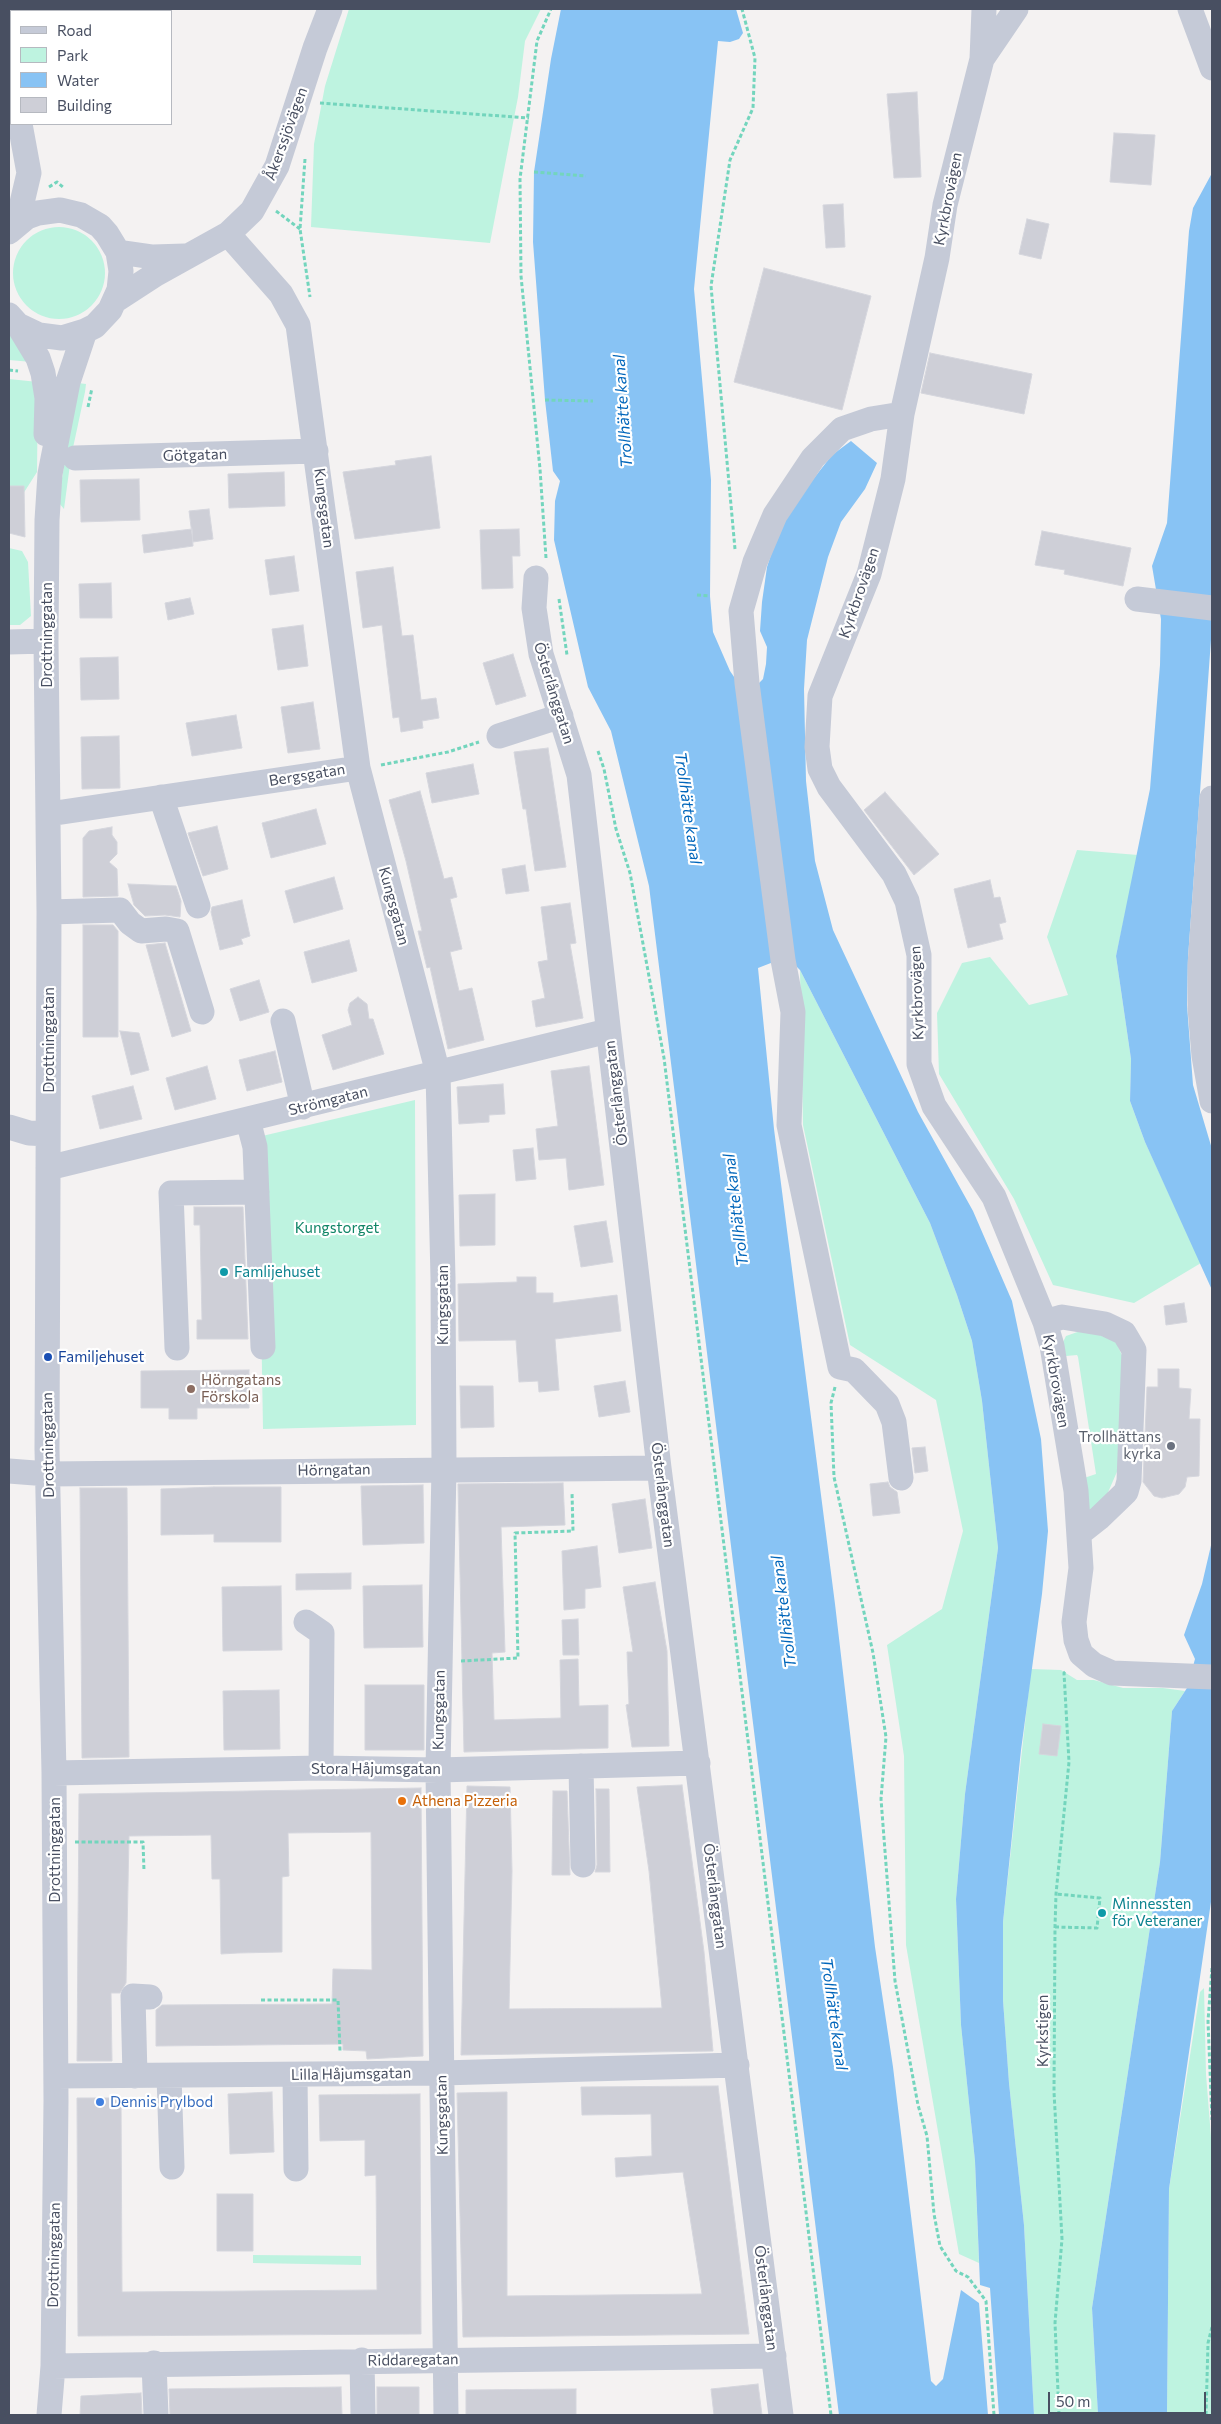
<!DOCTYPE html>
<meta charset="utf-8">
<style>
body{margin:0}
#map{position:relative;width:1221px;height:2424px;overflow:hidden;background:#f4f2f2;font-family:Commissioner,sans-serif}
canvas{display:block}
.frame{position:absolute;inset:0;border:10px solid #484f61;pointer-events:none}
.legend{position:absolute;left:10px;top:10px;width:162px;height:115px;box-sizing:border-box;background:#fff;border:1px solid #b6b9c0;margin:0;padding:6px 9px;list-style:none;font-size:15px;color:#484f61}
.legend li{display:flex;align-items:center;gap:10px;height:25px}
.legend b{width:25px;border:1px solid #b6b9c0}
.scale{position:absolute;left:1048px;top:2392px;width:158px;height:22px;box-sizing:border-box;border:2px solid #484f61;border-top:0;padding-left:6px;font-size:15px;line-height:18px;white-space:nowrap;color:#484f61;-webkit-text-stroke:4px #fff;paint-order:stroke}
</style>
<div id="map">
<canvas width="1221" height="2424"></canvas>
<div class="frame"></div>
<ul class="legend">
<li><b style="height:6px;background:#c5cad7"></b>Road</li>
<li><b style="height:14px;background:#bef3e0"></b>Park</li>
<li><b style="height:14px;background:#88c3f4"></b>Water</li>
<li><b style="height:14px;background:#cecfd7"></b>Building</li>
</ul>
<div class="scale">50 m</div>
</div>
<script>
const g = document.querySelector('canvas').getContext('2d');
g.lineJoin = 'round';
function paint(path, color) {
  g.fillStyle = color;
  g.fill(path, 'evenodd');
}
function shape(rows) {
  const path = new Path2D();
  for (const r of rows) {
    if (r.length === 3) {
      path.moveTo(r[0] + r[2], r[1]);
      path.arc(r[0], r[1], r[2], 0, 2 * Math.PI);
      continue;
    }
    path.moveTo(r[0], r[1]);
    for (let i = 2; i < r.length; i += 2) path.lineTo(r[i], r[i + 1]);
  }
  return path;
}
function trace(path, color, width, dash) {
  g.strokeStyle = color;
  g.lineWidth = width;
  g.lineCap = dash ? 'butt' : 'round';
  g.setLineDash(dash || []);
  g.stroke(path);
}
function write(font, color, halo, rows, align = 'center') {
  g.font = font + ' Commissioner,sans-serif';
  g.lineWidth = 4.5;
  g.setLineDash([]);
  g.textBaseline = 'middle';
  g.strokeStyle = halo;
  g.fillStyle = color;
  for (const [text, x, y, turn = 0] of rows) {
    g.save();
    g.translate(x, y);
    g.rotate((+turn || 0) * Math.PI / 180);
    g.textAlign = isNaN(turn) ? turn : align;
    if (halo) g.strokeText(text, 0, 0);
    g.fillText(text, 0, 0);
    g.restore();
  }
}
const green = shape([
 [349,9,541,9,525,41,518,97,490,243,311,227,314,144,325,86],
 [59,273,46],
 [9,328,32,362,9,360],
 [9,379,38,382,37,472,23,494,9,492],
 [78,383,86,384,85,392,71,457,64,509,59,503,62,478],
 [9,548,22,551,28,562,31,616,20,625,9,625],
 [1077,850,1138,855,1116,956,1131,1059,1130,1101,1145,1142,1201,1263,1134,1303,1053,1285,1014,1199,939,1074,937,1013,962,963,990,957,1029,1005,1068,995,1047,937],
 [800,970,930,1223,957,1295,972,1341,982,1401,998,1548,965,1794,956,1899,961,2025,975,2161,979,2263,959,2254,906,1945,904,1756,887,1645,942,1609,963,1531,936,1400,850,1345,803,1125],
 [415,1100,416,1425,263,1429,258,1137],
 [1086,1329,1116,1342,1125,1362,1123,1458,1106,1497,1089,1516,1084,1478,1096,1474,1078,1357,1077,1355,1066,1356,1063,1342,1066,1336],
 [1031,1669,1061,1670,1077,1680,1094,1680,1123,1688,1163,1688,1185,1691,1172,1711,1160,1862,1092,2308,1098,2415,1034,2415,1024,2225,1009,2083,1003,2000,1003,1922],
 [1204,1988,1206,2074,1212,2150,1212,2415,1167,2415,1169,2189,1200,1992],
 [253,2255,361,2256,361,2265,253,2263]
]);
const water = shape([
 [561,9,736,9,743,33,739,39,730,42,718,41,694,289,711,480,710,596,713,632,730,671,741,687,776,961,758,968,774,1129,835,1604,875,1947,893,2067,931,2381,936,2386,943,2379,961,2290,979,2303,988,2415,839,2415,649,886,611,731,588,687,554,540,555,501,560,481,553,471,545,400,533,242,534,172,551,59],
 [1212,173,1212,626,1188,958,1187,1005,1193,1085,1212,1149,1212,1290,1145,1142,1130,1101,1131,1059,1116,956,1150,789,1160,665,1161,619,1152,566,1167,523,1189,231,1193,208],
 [851,441,877,463,865,489,841,522,828,557,807,640,804,689,806,781,815,861,833,930,918,1112,973,1211,1012,1301,1041,1439,1048,1531,1042,1594,1021,1750,1003,1922,1003,2000,1009,2083,1024,2225,1034,2415,999,2415,990,2288,980,2285,975,2161,961,2025,956,1899,965,1794,998,1548,982,1401,972,1341,957,1295,930,1223,800,970,789,959,756,686,763,679,766,664,767,647,760,631,762,602,767,567,780,527,804,491,832,455],
 [1212,1541,1212,1895,1169,2189,1167,2415,1098,2415,1092,2308,1160,1862,1172,1711,1187,1688,1195,1659,1184,1635,1202,1584]
]);
const building = shape([
 [917,92,921,177,894,178,887,94,917,92],
 [1114,133,1155,135,1151,185,1110,182,1114,133],
 [843,204,845,247,826,248,823,205,843,204],
 [1027,219,1049,224,1041,259,1019,254,1027,219],
 [764,268,871,296,842,410,734,382,764,268],
 [930,353,1032,374,1024,414,921,393,930,353],
 [431,456,440,528,355,539,343,472,396,465,395,461,431,456],
 [284,472,285,506,229,508,228,474,284,472],
 [139,479,140,520,81,522,80,480,139,479],
 [9,486,24,486,25,537,9,533,9,486],
 [209,509,213,539,193,542,189,511,209,509],
 [192,529,193,546,144,553,142,535,192,529],
 [519,529,520,556,512,556,513,588,482,589,480,530,519,529],
 [1042,531,1131,548,1123,586,1064,574,1065,570,1035,565,1042,531],
 [294,556,299,591,270,595,265,560,294,556],
 [393,567,402,636,413,635,421,700,436,698,439,718,422,721,423,728,401,732,399,717,393,718,382,625,363,628,356,572,393,567],
 [111,583,112,618,80,618,79,584,111,583],
 [190,598,194,614,168,620,165,603,190,598],
 [303,625,308,666,278,670,272,629,303,625],
 [513,654,526,696,496,705,483,663,513,654],
 [118,657,119,699,81,700,80,658,118,657],
 [313,702,320,749,288,753,281,707,313,702],
 [236,715,242,748,192,756,186,723,236,715],
 [119,736,120,788,82,789,81,737,119,736],
 [548,748,566,867,535,871,526,809,523,809,514,752,548,748],
 [473,764,479,794,432,803,426,773,473,764],
 [420,791,444,879,452,877,457,897,450,899,462,949,450,952,459,991,472,988,484,1040,448,1049,430,967,427,968,418,931,422,931,406,861,389,800,420,791],
 [885,792,939,854,914,875,864,810,885,792],
 [316,809,326,844,271,858,262,823,316,809],
 [217,826,228,869,203,876,188,833,217,826],
 [112,827,112,835,117,842,117,854,109,862,117,869,118,896,83,897,83,838,89,831,112,827],
 [525,865,529,891,506,894,502,869,525,865],
 [334,877,343,909,294,923,285,891,334,877],
 [990,880,994,898,1000,897,1006,922,999,924,1003,939,968,948,954,889,990,880],
 [128,884,176,886,181,901,180,917,165,915,145,916,134,905,128,884],
 [242,900,250,936,241,939,243,944,220,950,211,912,212,907,242,900],
 [570,903,576,943,570,944,583,1018,536,1027,532,1001,545,998,538,962,548,960,541,907,570,903],
 [83,925,113,925,118,931,118,1037,83,1037,83,925],
 [349,940,357,971,312,983,304,952,349,940],
 [165,943,191,1031,172,1037,146,945,165,943],
 [259,980,269,1012,240,1021,230,989,259,980],
 [358,997,367,1004,369,1019,373,1019,384,1054,333,1070,322,1035,352,1025,348,1010,350,1003,358,997],
 [120,1031,139,1033,149,1070,131,1075,120,1031],
 [275,1051,282,1082,247,1091,239,1060,275,1051],
 [207,1066,216,1099,175,1110,166,1078,207,1066],
 [589,1066,604,1185,569,1190,566,1158,539,1160,536,1129,558,1126,551,1071,589,1066],
 [503,1084,505,1114,489,1115,489,1122,459,1124,457,1087,503,1084],
 [133,1086,142,1119,100,1129,92,1096,133,1086],
 [533,1148,536,1179,516,1181,513,1150,533,1148],
 [495,1194,495,1245,460,1246,459,1195,495,1194],
 [194,1207,243,1207,248,1339,197,1339,197,1320,202,1320,200,1225,194,1225,194,1207],
 [606,1221,613,1262,581,1267,574,1226,606,1221],
 [517,1277,536,1277,536,1293,553,1293,553,1303,617,1295,621,1331,555,1339,559,1390,539,1392,538,1381,519,1382,516,1340,459,1341,458,1284,517,1282,517,1277],
 [1184,1303,1187,1322,1166,1325,1164,1306,1184,1303],
 [1158,1369,1179,1369,1179,1388,1191,1389,1189,1419,1200,1419,1199,1476,1187,1477,1185,1487,1179,1494,1162,1498,1154,1496,1143,1482,1147,1387,1158,1387,1158,1369],
 [249,1370,249,1408,197,1408,197,1419,169,1419,169,1408,141,1408,141,1371,249,1370],
 [625,1381,630,1412,599,1417,594,1386,625,1381],
 [460,1386,493,1386,494,1427,461,1428,460,1386],
 [925,1447,928,1471,915,1473,912,1448,925,1447],
 [888,1482,890,1487,897,1492,900,1513,873,1516,870,1484,888,1482],
 [563,1483,565,1525,501,1527,505,1652,492,1653,494,1720,561,1718,560,1660,578,1659,579,1706,608,1705,608,1748,464,1752,458,1484,563,1483],
 [423,1485,424,1543,363,1545,361,1486,423,1485],
 [214,1487,281,1487,281,1542,214,1542,214,1534,161,1535,161,1489,214,1487],
 [80,1488,127,1488,129,1757,82,1758,80,1488],
 [645,1499,652,1548,619,1553,612,1504,645,1499],
 [597,1546,601,1587,585,1589,585,1608,564,1610,562,1551,597,1546],
 [351,1573,351,1589,296,1590,296,1574,351,1573],
 [655,1582,667,1651,669,1746,632,1747,626,1705,629,1704,627,1652,633,1652,623,1587,655,1582],
 [422,1585,423,1647,364,1648,363,1586,422,1585],
 [281,1586,282,1650,223,1651,222,1587,281,1586],
 [578,1619,579,1655,563,1655,562,1620,578,1619],
 [365,1685,424,1685,424,1750,365,1750,365,1685],
 [279,1690,280,1749,224,1750,223,1691,279,1690],
 [1043,1724,1061,1726,1057,1756,1039,1754,1043,1724],
 [682,1785,704,1952,713,2051,461,2055,467,1786,510,1787,512,1871,509,2009,662,2008,649,1871,637,1787,682,1785],
 [421,1788,423,2056,367,2059,366,2051,343,2050,343,2044,156,2046,156,2010,162,2005,332,2004,333,1969,372,1970,371,1832,288,1833,289,1876,282,1877,282,1952,238,1953,221,1954,220,1879,212,1879,211,1835,129,1836,126,1983,120,1993,111,1993,112,2061,77,2061,79,1794,421,1788],
 [596,1789,609,1789,610,1872,595,1872,597,1865,596,1789],
 [553,1791,567,1791,570,1875,552,1875,553,1791],
 [718,2086,749,2334,463,2337,457,2093,507,2092,507,2296,702,2294,683,2172,616,2177,615,2158,652,2156,651,2114,582,2115,581,2087,718,2086],
 [272,2092,274,2152,230,2154,228,2094,272,2092],
 [420,2094,421,2334,78,2336,77,2098,121,2098,122,2292,377,2290,376,2175,365,2176,365,2140,320,2141,319,2095,420,2094],
 [217,2194,253,2194,253,2251,217,2251,217,2194],
 [758,2384,762,2415,714,2415,711,2389,758,2384],
 [341,2387,342,2415,170,2415,169,2389,341,2387],
 [377,2387,419,2387,419,2415,377,2415,377,2387],
 [576,2389,576,2415,466,2415,466,2390,576,2389],
 [141,2393,142,2415,80,2415,81,2396,141,2393]
]);
const path = shape([
 [320,103,529,118],
 [305,159,300,229,310,297],
 [534,172,586,176],
 [49,187,57,182,64,188],
 [276,211,300,229],
 [9,370,18,371],
 [545,400,593,401],
 [88,407,92,388],
 [735,549,711,286,730,160,753,108,755,58,742,9],
 [546,558,540,469,521,276,520,179,537,41,551,9],
 [697,595,710,596],
 [559,599,567,655],
 [598,751,604,769,616,829,630,873,664,1058,831,2415],
 [381,765,448,752,479,742],
 [835,1387,831,1403,834,1477,873,1653,886,1737,881,1799,895,1981,918,2105,927,2136,934,2214,940,2246,956,2271,968,2277,986,2301,994,2415],
 [461,1661,518,1658,515,1533,573,1531,572,1492],
 [75,1842,143,1842,144,1871],
 [1055,1927,1097,1928,1100,1898,1056,1894],
 [1212,1968,1208,2021,1212,2120],
 [261,2000,338,2000,340,2051],
 [1059,2415,1055,2323,1062,2239,1054,2092,1055,1927,1056,1894,1069,1762,1064,1673,1066,1671],
 [1206,2415,1208,2343,1212,2327]
]);
const minor = shape([
 [984,9,982,59,945,205,937,258,902,414,893,479,869,574,820,696,817,747,820,769,829,787,894,874,907,901,919,955,919,1064,934,1106,994,1197,1045,1322,1052,1346,1076,1491,1081,1568,1074,1622,1076,1640,1081,1654,1094,1665,1112,1673,1212,1677],
 [1190,9,1212,68],
 [9,10,9,9],
 [41,11,44,9],
 [9,34,11,33],
 [982,59,1016,9],
 [9,61,11,79],
 [17,224,29,173,20,124],
 [9,232,27,217,38,213,60,210,81,215,100,226,107,234,118,252,121,271,119,290,110,310,95,326,85,331,62,338,39,335,18,325,9,315],
 [228,234,281,294,298,325,358,768,438,1073,443,1278,444,1468,438,1770,446,2415],
 [118,252,153,257,185,256],
 [116,300,156,274,228,234,252,211,277,166,315,48,330,9],
 [18,325,38,358,43,373,47,398,46,434],
 [75,458,316,451],
 [536,578,534,608,541,654,579,775,659,1468,781,2415],
 [1137,599,1212,608],
 [9,642,46,641],
 [499,736,561,716],
 [161,797,198,906],
 [1212,798,1200,965,1200,1008,1204,1056,1212,1101],
 [49,814,358,768],
 [49,912,120,910,130,923,141,931,166,929,177,931,202,1012],
 [283,1021,303,1107],
 [248,1120,255,1147,263,1347],
 [9,1127,29,1133,48,1134],
 [48,1168,608,1031],
 [1045,1322,1062,1317,1105,1324,1124,1333,1134,1350,1129,1481,1126,1492,1099,1518,1080,1533],
 [177,1348,171,1193,257,1192],
 [9,1471,48,1474,659,1468],
 [901,1478,894,1422,887,1404,854,1370,840,1367,789,1125,793,1012,783,960,747,683,741,611,755,562,775,515,813,458,842,429,871,419,902,414],
 [306,1622,322,1633,321,1768],
 [581,1766,583,1865],
 [54,1773,321,1768,438,1770,698,1763],
 [295,2075,296,2169],
 [56,2076,441,2073,737,2065],
 [135,2076,133,1996,150,1997],
 [169,2076,172,2167],
 [362,2360,363,2415],
 [154,2363,156,2415],
 [53,2366,774,2356],
 [49,2415,53,2366,56,2101,54,1773,47,1449,49,912,46,641,47,520,50,474,68,382,85,331]
]);
const markers = [
 [224,1272,5,"#0f9aa8"],
 [48,1357,5,"#1a4fb4"],
 [191,1389,5,"#8d6e63"],
 [1171,1446,5,"#6b7280"],
 [402,1801,5,"#e8710a"],
 [1102,1913,5,"#0f9aa8"],
 [100,2102,5,"#3f7fe0"]
];
const streetNames = [
 ["Åkerssjövägen",286,134,-70],
 ["Kyrkbrovägen",948,199,-79],
 ["Götgatan",195,455,-2],
 ["Kungsgatan",324,508,83],
 ["Kyrkbrovägen",859,593,-71],
 ["Drottninggatan",47,635,-90],
 ["Österlånggatan",554,693,73],
 ["Bergsgatan",307,775,-9],
 ["Kungsgatan",394,906,75],
 ["Kyrkbrovägen",917,993,-92],
 ["Drottninggatan",49,1040,-90],
 ["Österlånggatan",616,1093,-97],
 ["Strömgatan",328,1101,-14],
 ["Kungsgatan",443,1305,-90],
 ["Kyrkbrovägen",1056,1381,80],
 ["Drottninggatan",48,1445,-91],
 ["Hörngatan",334,1470,-1],
 ["Österlånggatan",663,1495,83],
 ["Kungsgatan",439,1710,-89],
 ["Stora Håjumsgatan",376,1769],
 ["Drottninggatan",55,1850,-90],
 ["Österlånggatan",715,1896,83],
 ["Kyrkstigen",1043,2031,-90],
 ["Lilla Håjumsgatan",351,2074,-1],
 ["Kungsgatan",442,2115,-91],
 ["Drottninggatan",54,2255,-89],
 ["Österlånggatan",766,2298,83],
 ["Riddaregatan",413,2360,-1]
];
const parkNames = [
 ["Kungstorget",337,1228]
];
const cultureNames = [
 ["Famlijehuset",234,1272],
 ["Minnessten",1112,1904],
 ["för Veteraner",1112,1921]
];
const transitNames = [
 ["Familjehuset",58,1357]
];
const educationNames = [
 ["Hörngatans",201,1380],
 ["Förskola",201,1397]
];
const worshipNames = [
 ["Trollhättans",1161,1437],
 ["kyrka",1161,1454]
];
const foodNames = [
 ["Athena Pizzeria",412,1801]
];
const shopNames = [
 ["Dennis Prylbod",110,2102]
];
const waterNames = [
 ["Trollhätte kanal",623,411,-94],
 ["Trollhätte kanal",688,808,82],
 ["Trollhätte kanal",736,1210,-97],
 ["Trollhätte kanal",784,1612,-97],
 ["Trollhätte kanal",834,2014,82]
];
paint(green, '#bef3e0');
paint(water, '#88c3f4');
paint(building, '#cecfd7');
trace(building, '#d5d6dd', 1);
trace(path, '#73d5bd', 3, [4, 2.5]);
trace(minor, '#c5cad7', 25);
for (const [x, y, r, color] of markers) {
  const dot = new Path2D();
  dot.arc(x, y, r, 0, 2 * Math.PI);
  g.fillStyle = color;
  g.fill(dot);
  trace(dot, '#fff', 2);
}
write('15px', '#484f61', '#fff', streetNames);
write('15px', '#108566', '#fff', parkNames);
write('15px', '#0d838f', '#fff', cultureNames, 'left');
write('15px', '#164399', '#fff', transitNames, 'left');
write('15px', '#785e54', '#fff', educationNames, 'left');
write('15px', '#5b616d', '#fff', worshipNames, 'right');
write('15px', '#c56008', '#fff', foodNames, 'left');
write('15px', '#366cbe', '#fff', shopNames, 'left');
write('italic 16px', '#0166bb', '#fff', waterNames);
</script>
